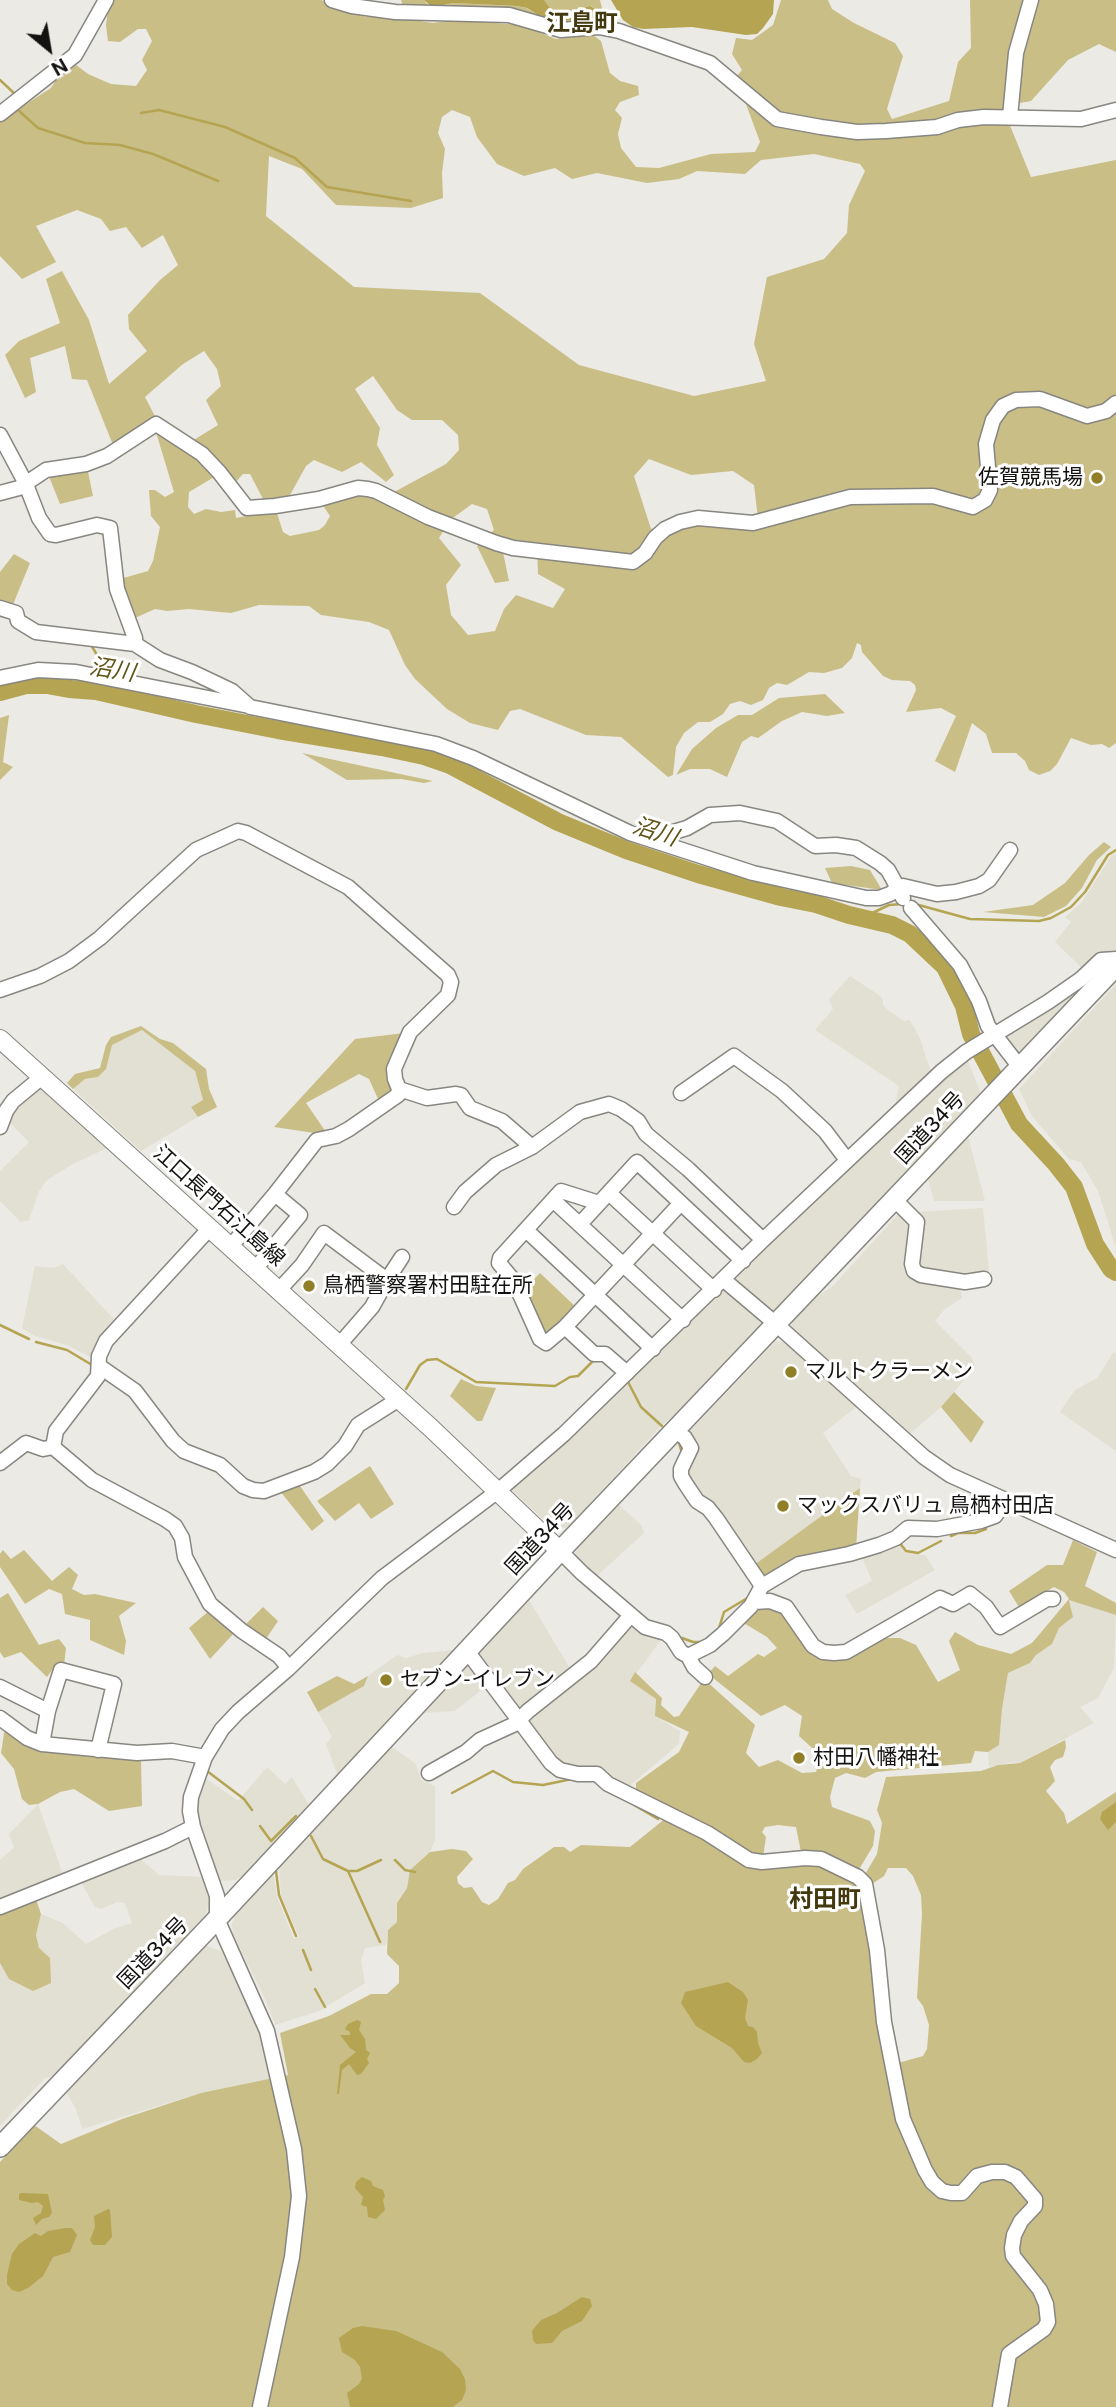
<!DOCTYPE html>
<meta charset="utf-8">
<style>
body{margin:0}
#map{position:relative;width:1116px;height:2407px;overflow:hidden;background:#ebeae4;font-family:"Public Sans",sans-serif}
canvas{display:block}
.north{position:absolute;left:14px;top:14px;width:70px;height:70px;-webkit-text-stroke:5px #fff;paint-order:stroke;rotate:150deg;font-size:19px;font-weight:700;line-height:28px;text-align:center;color:#131210}
.north::after{content:'';display:block;margin:auto;width:24px;height:32px;background:#131210;clip-path:polygon(50% 0,100% 100%,50% 72%,0 100%)}
</style>
<div id="map">
<canvas width="1116" height="2407"></canvas>
<div class="north">N</div>
</div>
<script>
const g = document.querySelector('canvas').getContext('2d');
g.lineJoin = 'round';
function paint(path, color) {
  g.fillStyle = color;
  g.fill(path, 'evenodd');
}
function shape(rows) {
  const path = new Path2D();
  for (const r of rows) {
    path.moveTo(r[0], r[1]);
    for (let i = 2; i < r.length; i += 2) path.lineTo(r[i], r[i + 1]);
  }
  return path;
}
function trace(path, color, width, dash) {
  g.strokeStyle = color;
  g.lineWidth = width;
  g.lineCap = dash ? 'butt' : 'round';
  g.setLineDash(dash || []);
  g.stroke(path);
}
function write(font, color, halo, rows, align = 'center') {
  g.font = font + ' "Public Sans","Noto Sans JP",sans-serif';
  g.lineWidth = 6;
  g.setLineDash([]);
  g.textBaseline = 'middle';
  g.strokeStyle = halo;
  g.fillStyle = color;
  for (const [text, x, y, turn = 0] of rows) {
    g.save();
    g.translate(x, y);
    g.rotate((+turn || 0) * Math.PI / 180);
    g.textAlign = isNaN(turn) ? turn : align;
    if (halo) g.strokeText(text, 0, 0);
    g.fillText(text, 0, 0);
    g.restore();
  }
}
const built = shape([
 [1116,853,1116,950,1101,953,1090,960,1083,969,1055,942,1071,922,1065,917,1082,902,1112,855],
 [850,976,879,995,883,1000,883,1005,888,1010,904,1021,910,1020,920,1039,932,1075,894,1111,899,1086,815,1030,833,1009,829,999],
 [1088,980,1017,1058,1002,1039,1008,1032],
 [1116,984,1116,1248,1098,1191,1081,1162,1069,1159,1032,1116,1019,1089],
 [142,1030,195,1071,203,1100,191,1107,198,1117,141,1151,73,1089,85,1079,98,1077,106,1069,112,1045],
 [966,1056,981,1094,778,1310,772,1313,739,1288,734,1276],
 [37,1085,107,1148,73,1164,47,1180,39,1191,29,1220,21,1222,0,1201,0,1171,29,1142,7,1120,10,1110],
 [968,1136,985,1201,934,1201,928,1179],
 [983,1208,990,1281,960,1287,962,1298,945,1309,935,1321,972,1358,975,1367,941,1407,911,1433,792,1328,792,1322,817,1296,832,1287,899,1213],
 [63,1264,119,1325,96,1360,67,1345,35,1336,22,1328,35,1266,54,1268],
 [723,1287,763,1320,760,1329,688,1405,662,1425,567,1528,553,1528,508,1487],
 [776,1341,790,1344,859,1405,823,1433,851,1476,861,1479,860,1488,754,1565,715,1508,690,1483,686,1475,697,1449,695,1441,688,1433],
 [1113,1353,1116,1353,1116,1451,1060,1412,1075,1390,1097,1378],
 [619,1505,641,1525,644,1533,597,1576,576,1559,575,1554,577,1548],
 [897,1541,907,1553,925,1555,935,1570,857,1614,845,1595,872,1581,861,1555],
 [1069,1599,1116,1615,1114,1668,1098,1698,1080,1707,1094,1723,1020,1763,1013,1762,989,1767,988,1752,999,1745,1002,1709,1008,1673,1030,1663,1036,1655,1052,1644,1059,1628,1073,1617],
 [529,1600,572,1672,512,1719,486,1686,455,1711,423,1713],
 [630,1622,664,1636,631,1681,656,1699,655,1716,680,1731,679,1744,627,1788,558,1764,525,1721],
 [454,1650,338,1776,326,1744,332,1737,318,1712,364,1686,368,1676,397,1655,406,1658,423,1653],
 [391,1746,416,1764,421,1780,435,1786,435,1840,430,1852,410,1870,407,1888,397,1903,397,1922,388,1930,386,1945,365,1948,361,1960,365,1983,319,2011,275,2025,266,2001,233,1934,232,1924,236,1912,273,1872,277,1897,294,1939,299,1937,281,1895,279,1867],
 [267,1767,285,1784,292,1777,309,1805,245,1874,236,1880,221,1881,215,1875,197,1815,196,1798,204,1777,238,1801],
 [38,1804,64,1877,0,1904,0,1860,14,1848,9,1834],
 [139,1858,159,1875,204,1877,210,1898,206,1914,56,2074,44,2079,0,2126,0,1963,9,1979,39,1948,36,1935,41,1914,63,1923,86,1944,113,1929,132,1923,125,1903,117,1902,101,1909,95,1907,82,1884,86,1877],
 [207,1946,221,1951,243,1993,263,2034,274,2079,201,2093,82,2129,76,2109,65,2090,197,1949]
]);
const green = shape([
 [114,0,321,0,366,17,394,17,433,23,455,20,521,25,556,39,593,35,601,41,610,73,620,81,638,86,639,95,620,102,615,110,622,118,618,134,621,148,636,167,659,168,711,154,755,152,760,142,736,77,742,70,732,54,736,38,752,40,773,25,781,0,828,0,832,9,854,23,895,43,903,56,887,109,892,119,949,101,958,62,971,48,970,0,1116,0,1116,52,1099,44,1068,60,1031,101,1020,103,1009,123,1031,177,1116,160,1116,743,1109,748,1102,744,1091,745,1071,738,1057,764,1050,771,1039,775,1029,770,1025,761,1016,753,992,753,986,734,972,723,955,772,935,761,956,716,941,708,906,712,916,690,915,685,910,681,892,680,883,676,862,652,861,645,857,643,852,658,842,668,824,673,809,672,787,685,777,683,769,688,763,700,751,705,740,701,730,704,723,714,710,722,698,722,684,733,676,747,673,775,668,777,621,737,586,735,520,709,510,711,498,730,470,723,447,709,415,679,405,665,389,630,369,622,321,615,309,606,259,605,231,613,189,609,167,611,155,609,135,618,120,579,148,571,153,561,160,527,151,516,149,490,155,490,165,497,174,492,155,429,184,446,218,425,206,400,221,386,217,369,204,351,183,364,145,397,156,418,113,445,87,380,72,379,65,346,30,358,36,392,25,398,5,355,19,341,60,323,46,279,62,271,89,320,109,384,147,351,129,329,128,315,160,280,178,265,163,235,142,248,126,227,110,231,101,219,77,210,36,226,56,262,22,279,0,256,0,121,51,88,56,80,76,65,88,74,111,84,136,86,147,70,142,60,152,41,146,29,138,29,120,42,108,41,106,25,108,10],
 [452,110,470,117,477,137,497,164,524,176,555,168,572,179,597,173,647,183,679,179,697,171,745,174,761,160,814,154,860,164,865,171,849,205,847,233,824,259,767,277,754,344,766,381,694,396,579,365,480,293,354,287,266,216,269,156,302,169,336,205,411,208,443,198,442,173,445,149,438,133,442,117],
 [373,376,397,410,412,420,442,420,458,435,459,450,446,464,396,491,338,497,325,502,324,507,330,516,325,525,319,530,290,536,283,532,276,510,236,518,235,510,221,512,206,509,194,514,188,507,189,492,216,476,235,483,243,474,250,474,263,499,275,504,290,495,306,466,314,460,342,472,361,462,386,482,394,475,377,445,380,428,355,389],
 [649,459,691,475,733,471,754,485,758,519,699,511,651,529,634,476],
 [472,504,487,509,494,530,477,546,495,583,509,581,503,552,537,546,538,574,565,589,553,608,516,595,504,609,495,631,468,635,451,615,446,585,461,565,439,538,450,520],
 [401,0,424,0,428,5,441,6,454,3,517,6,526,8,538,15,563,21,610,17,616,26,560,28,404,9],
 [544,0,600,0,603,12,590,6,559,13,551,9],
 [87,467,93,496,60,504,48,474],
 [14,554,30,563,12,607,0,603,0,572],
 [825,694,845,713,827,716,802,712,782,721,758,738,751,736,742,742,727,777,710,769,690,769,676,775,692,749,716,728,738,715,752,715,779,698],
 [9,715,3,762,13,767,0,780,0,718],
 [302,753,433,781,424,783,401,779,347,780],
 [1104,842,1111,847,1097,860,1082,888,1066,906,1044,917,983,912,1033,905,1065,883,1089,855],
 [851,866,870,870,882,890,832,883,825,868],
 [141,1026,160,1039,173,1043,206,1069,209,1089,217,1107,198,1117,191,1107,203,1100,195,1071,142,1030,112,1045,106,1069,98,1077,85,1079,73,1089,67,1083,75,1074,100,1068,106,1045,111,1037],
 [404,1033,394,1092,380,1103,369,1079,359,1074,306,1103,328,1135,274,1127,355,1039],
 [540,1273,578,1309,549,1336,543,1336,522,1292],
 [461,1379,476,1386,496,1388,482,1421,477,1421,450,1396],
 [954,1392,984,1422,971,1443,941,1407],
 [370,1466,394,1504,371,1519,359,1503,335,1521,317,1501],
 [298,1483,324,1521,312,1531,280,1491],
 [860,1488,856,1549,765,1580,754,1565],
 [1073,1540,1097,1552,1085,1586,1116,1603,1116,1615,1069,1600,1073,1617,1059,1628,1052,1644,1036,1655,1030,1663,1008,1673,1002,1709,999,1745,988,1752,975,1751,971,1763,876,1772,865,1778,846,1773,835,1778,830,1797,832,1807,870,1821,875,1831,873,1846,858,1871,801,1852,796,1827,778,1825,765,1827,762,1832,766,1837,763,1857,749,1853,737,1843,705,1829,636,1791,636,1783,679,1752,689,1732,655,1716,656,1699,630,1681,635,1672,662,1698,661,1705,674,1717,679,1716,704,1679,755,1725,746,1753,759,1767,778,1760,802,1773,816,1772,821,1756,799,1736,802,1716,785,1705,761,1716,708,1674,715,1666,728,1676,758,1654,764,1657,777,1648,767,1637,742,1622,760,1606,784,1612,810,1653,826,1659,878,1638,900,1638,916,1645,938,1682,960,1670,949,1641,955,1632,978,1645,1011,1654,1032,1643,1069,1599,1064,1592,1054,1587,1019,1607,1009,1591,1047,1565,1063,1565],
 [3,1550,11,1559,24,1550,52,1581,69,1567,78,1575,72,1589,84,1595,95,1594,136,1603,119,1616,126,1641,124,1655,90,1640,90,1620,65,1614,62,1594,49,1589,25,1604,0,1567,0,1554],
 [8,1593,39,1645,59,1639,66,1648,64,1666,56,1665,47,1677,21,1652,4,1658,0,1652,0,1598],
 [263,1607,278,1621,266,1639,244,1626],
 [210,1610,235,1632,210,1659,189,1628],
 [337,1676,354,1684,368,1676,364,1686,318,1712,307,1692],
 [5,1727,30,1746,141,1758,142,1806,109,1811,74,1789,60,1792,38,1804,29,1805,22,1799,14,1769,1,1753],
 [1065,1740,1066,1747,1063,1757,1055,1760,1050,1767,1055,1781,1046,1791,1064,1813,1067,1824,1116,1792,1116,2407,0,2407,0,2162,34,2125,61,2144,122,2119,201,2093,288,2075,280,2033,329,2016,371,1994,387,1994,399,1983,399,1966,387,1954,388,1930,397,1922,397,1903,407,1888,410,1870,430,1852,452,1849,466,1851,473,1859,457,1877,458,1883,464,1888,472,1887,482,1902,489,1905,498,1899,508,1883,515,1880,523,1869,554,1847,564,1847,570,1852,581,1845,630,1847,666,1818,772,1864,825,1865,861,1886,891,2065,923,2056,927,2049,929,2025,923,2006,917,1998,922,1914,921,1895,913,1876,906,1868,888,1868,884,1876,872,1884,864,1876,877,1854,882,1823,877,1810,886,1777,981,1771,998,1765,1020,1763],
 [35,1896,41,1914,36,1935,39,1948,50,1958,51,1983,33,1991,9,1979,0,1963,0,1912]
]);
const water = shape([
 [424,0,544,0,551,9,559,13,590,6,610,17,563,21,538,15,527,8,517,6,454,3,432,7],
 [611,0,774,0,773,14,763,28,757,34,746,35,692,27,643,29,633,27,623,20],
 [1116,1802,1116,1822,1108,1830,1100,1819,1102,1812],
 [728,1982,743,1992,748,2000,745,2018,748,2026,753,2027,757,2032,758,2043,762,2053,757,2059,750,2063,744,2062,732,2048,696,2026,681,2003,685,1992],
 [357,2020,361,2022,359,2030,365,2039,366,2050,370,2053,367,2059,369,2063,361,2074,357,2075,349,2064,342,2070,339,2094,337,2094,340,2065,356,2052,350,2048,340,2035,350,2035,350,2032,345,2029,348,2024],
 [362,2177,371,2181,373,2186,383,2190,385,2196,383,2200,385,2210,376,2219,368,2217,367,2207,361,2205,363,2197,355,2188,356,2182],
 [22,2193,48,2194,52,2213,49,2217,42,2219,36,2225,33,2218,41,2213,43,2206,38,2202,32,2203,19,2200,19,2194],
 [108,2209,110,2210,112,2237,105,2245,93,2245,90,2240,95,2227,94,2216],
 [66,2228,72,2228,77,2235,70,2252,53,2257,43,2276,28,2288,19,2292,12,2290,7,2284,7,2275,12,2254,19,2244,35,2233,41,2236,48,2231],
 [582,2297,590,2299,592,2306,582,2321,562,2331,552,2343,536,2344,533,2340,532,2331,541,2320,557,2313],
 [362,2326,396,2331,442,2352,460,2369,465,2379,466,2390,462,2400,453,2407,350,2407,347,2393,359,2384,362,2378,360,2367,355,2360,342,2352,339,2338,353,2328]
]);
const stream = shape([
 [0,80,16,95],
 [17,109,38,128,85,143,120,145,153,154,218,181],
 [141,113,159,110,225,127,295,158,327,187,411,201],
 [91,645,105,668,113,670,113,675],
 [915,904,970,919,1039,921,1051,918,1071,907,1085,892,1108,855,1116,850],
 [864,917,889,905,902,904],
 [0,1325,29,1339],
 [36,1342,67,1350,92,1365],
 [627,1380,641,1407,662,1426],
 [406,1389,420,1365,427,1360,437,1359,476,1382,555,1386,570,1377,578,1376,595,1359],
 [679,1443,682,1453],
 [951,1536,958,1533,975,1533,986,1529],
 [899,1542,906,1551,918,1553,941,1541],
 [719,1628,724,1612,749,1597],
 [682,1638,693,1642,701,1642],
 [207,1771,244,1799,252,1810],
 [452,1793,493,1771,513,1782,543,1785,572,1779],
 [634,1805,658,1819],
 [260,1826,271,1841,296,1816],
 [311,1836,323,1859,348,1871,357,1871,381,1860],
 [395,1860,405,1870,415,1872],
 [276,1871,279,1895,296,1936],
 [348,1871,380,1942],
 [303,1950,311,1970],
 [315,1989,325,2007]
]);
const river = shape([
 [0,692,26,685,47,685,69,689,96,691,196,714,278,730,382,747,424,756,450,765,558,822,626,850,698,874,781,897,816,904,849,915,892,925,910,934,945,967,964,1006,971,1034,1019,1124,1056,1164,1074,1187,1095,1244,1111,1269,1116,1272]
]);
const minor = shape([
 [332,0,352,6,395,12,509,15,561,30,599,27,619,31,710,63,777,119,821,127,857,132,886,131,937,127,958,120,984,117,1081,119,1116,110],
 [0,114,75,55,106,0],
 [1010,117,1016,53,1031,0],
 [0,435,25,482,39,518,50,534,56,535,97,525,110,528,117,589,135,638,135,644],
 [0,493,19,488,46,470,86,464,107,456,156,424,202,454,219,472,247,508,275,506,319,499,358,488,368,489,376,491,428,517,496,543,513,548,633,562,645,553,655,538,665,529,680,522,698,518,753,523,850,497,933,496,973,507,985,500,990,490,986,444,993,420,1003,406,1016,400,1040,399,1087,416,1106,411,1116,403],
 [0,608,16,613,18,621,36,632,135,644,160,660,192,672,232,691,250,707,436,744,473,758,630,833,753,873,866,898,879,898,890,894,898,888,903,898],
 [0,678,38,670,76,672,249,706],
 [650,839,687,828,710,815,740,813,777,821,815,846,836,845,856,848,880,863,888,870,898,888,903,886,937,894,956,892,979,886,989,880,1010,850],
 [911,908,960,965,979,1001,988,1026,1019,1066],
 [0,990,40,976,69,961,100,938,196,850,238,831,246,833,348,887,448,975,451,982,448,995,410,1032,403,1048,394,1069,395,1079,399,1089,398,1095,349,1129,336,1136,317,1140,275,1194,231,1246],
 [399,1089,427,1098,456,1094,461,1095,470,1108,502,1121,532,1147],
 [681,1093,734,1056,782,1091,825,1131,847,1160],
 [0,1127,6,1111,13,1101,42,1077],
 [609,1193,714,1290],
 [894,1199,917,1222,912,1264,914,1271,921,1275,965,1282,984,1279],
 [553,1200,683,1320],
 [454,1207,465,1192,496,1165,532,1147,580,1112,609,1104,621,1109,638,1121,646,1134,688,1169,763,1240],
 [580,1224,637,1162,743,1261],
 [526,1230,653,1349],
 [256,1268,300,1215,275,1194],
 [724,1280,776,1324,924,1457,950,1475,1116,1550],
 [279,1290,302,1265,324,1233,387,1280],
 [565,1327,546,1343,540,1339,514,1281,499,1263,500,1258,561,1191,599,1203],
 [339,1345,372,1307,387,1280,402,1257],
 [99,1366,135,1391,173,1441,184,1451,220,1465,243,1486,253,1490,264,1491,314,1472,327,1464,345,1446,358,1425,399,1399],
 [627,1373,605,1354,594,1354,565,1327,681,1203],
 [675,1430,685,1438,691,1448,681,1469,681,1476,685,1483,697,1501,708,1508,716,1518,762,1586],
 [53,1447,56,1431,98,1376,99,1356,106,1341,210,1228],
 [0,1463,26,1443,43,1449,53,1447,92,1480,165,1519,175,1526,182,1538,185,1557,210,1604,242,1631,279,1656,289,1668],
 [560,1551,582,1573,645,1627,666,1633,672,1638,681,1652,688,1656,694,1667,705,1677],
 [754,1602,770,1601,786,1607,813,1646,823,1652,834,1653,846,1652,940,1598,953,1604,970,1594,986,1607,1000,1627,1047,1599,1053,1599],
 [467,1651,551,1763,560,1770,578,1774,597,1774,608,1784,707,1833,749,1860,762,1862,805,1858,821,1859,858,1877,865,1884,877,1950,884,2022,903,2119,925,2170,932,2182,942,2191,951,2193,962,2193,977,2176,992,2172,1005,2172,1016,2177,1035,2199,1035,2206,1021,2221,1014,2235,1012,2248,1013,2256,1040,2290,1046,2304,1048,2322,1044,2329,1009,2354,1000,2407],
 [688,1656,710,1645,723,1634,751,1606,762,1586,799,1564,849,1554,879,1545,896,1538,908,1528,937,1529,981,1521,995,1516,1006,1500],
 [0,1687,48,1711],
 [0,1718,27,1738,42,1744,137,1753,172,1751,205,1757],
 [42,1744,48,1711,61,1670,114,1684,98,1750],
 [429,1773,466,1752,480,1740,515,1724,528,1711,591,1661,631,1615],
 [0,1907,165,1841,193,1827],
 [260,2407,292,2257,299,2196,294,2149,267,2031,217,1919,217,1896,193,1827,190,1811,191,1797,205,1757,222,1729,238,1712,289,1668,382,1578,498,1491,564,1434,763,1240,941,1072,966,1052,1048,1002,1081,979,1101,960,1116,959]
]);
const major = shape([
 [0,1039,431,1428,560,1551]
]);
const highway = shape([
 [0,2147,217,1919,560,1551,1116,966]
]);
const markers = [
 [1097,478,7,"#907f26"],
 [309,1286,7,"#907f26"],
 [791,1372,7,"#907f26"],
 [783,1506,7,"#907f26"],
 [386,1680,7,"#907f26"],
 [799,1758,7,"#907f26"]
];
const poiNames = [
 ["佐賀競馬場",1083,478,"right"],
 ["鳥栖警察署村田駐在所",323,1286],
 ["マルトクラーメン",805,1372],
 ["マックスバリュ 鳥栖村田店",797,1506],
 ["セブン-イレブン",400,1680],
 ["村田八幡神社",813,1758]
];
const streetNames = [
 ["国道34号",930,1128,-47],
 ["江口長門石江島線",219,1206,42],
 ["国道34号",540,1539,-47],
 ["国道34号",153,1953,-46]
];
const waterNames = [
 ["沼川",112,670,9],
 ["沼川",655,832,18]
];
const quarterNames = [
 ["江島町",582,24],
 ["村田町",825,1900]
];
paint(built, '#e2e0d2');
paint(green, '#cabe87');
paint(water, '#b5a452');
trace(stream, '#b5a452', 2.5);
trace(river, '#b5a452', 18);
trace(minor, '#878680', 17);
trace(major, '#878680', 20);
trace(highway, '#878680', 22);
trace(minor, '#fff', 14);
trace(major, '#fff', 18);
trace(highway, '#fff', 19);
for (const [x, y, r, color] of markers) {
  const dot = new Path2D();
  dot.arc(x, y, r, 0, 2 * Math.PI);
  g.fillStyle = color;
  g.fill(dot);
  trace(dot, '#fff', 2.5);
}
write('21px', '#131210', '#fff', poiNames, 'left');
write('21px', '#131210', '#fff', streetNames);
write('italic 23px', '#605416', '#fff', waterNames);
write('bold 24px', '#42390f', '#fff', quarterNames);
</script>
